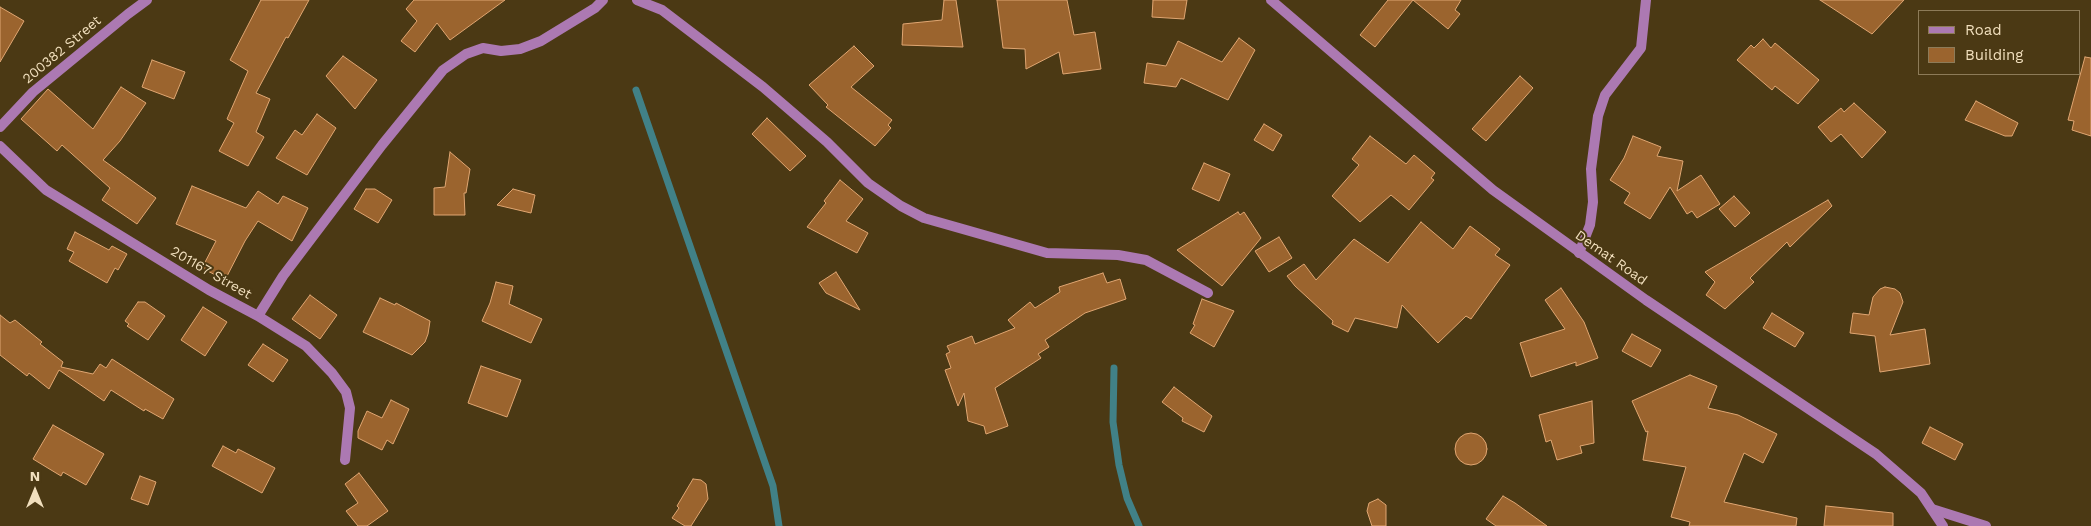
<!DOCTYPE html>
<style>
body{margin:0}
#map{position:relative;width:2091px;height:526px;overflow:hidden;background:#4b3914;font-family:"Work Sans",sans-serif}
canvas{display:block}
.legend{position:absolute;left:1918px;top:10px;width:162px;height:65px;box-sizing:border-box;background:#4b3914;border:1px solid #8d7b58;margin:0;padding:6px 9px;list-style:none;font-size:15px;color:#f1dfbd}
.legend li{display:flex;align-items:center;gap:10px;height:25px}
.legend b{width:25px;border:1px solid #8d7b58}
.north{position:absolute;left:10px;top:466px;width:50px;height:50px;-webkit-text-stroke:4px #4b3914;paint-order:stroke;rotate:0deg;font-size:14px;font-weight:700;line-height:20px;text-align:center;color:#f1dfbd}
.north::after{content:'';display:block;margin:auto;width:18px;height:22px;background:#f1dfbd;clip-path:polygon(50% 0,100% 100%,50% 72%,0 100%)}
</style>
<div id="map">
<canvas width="2091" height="526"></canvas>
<ul class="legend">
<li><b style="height:6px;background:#ac79b2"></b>Road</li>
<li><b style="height:14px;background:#9b642e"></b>Building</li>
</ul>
<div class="north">N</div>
</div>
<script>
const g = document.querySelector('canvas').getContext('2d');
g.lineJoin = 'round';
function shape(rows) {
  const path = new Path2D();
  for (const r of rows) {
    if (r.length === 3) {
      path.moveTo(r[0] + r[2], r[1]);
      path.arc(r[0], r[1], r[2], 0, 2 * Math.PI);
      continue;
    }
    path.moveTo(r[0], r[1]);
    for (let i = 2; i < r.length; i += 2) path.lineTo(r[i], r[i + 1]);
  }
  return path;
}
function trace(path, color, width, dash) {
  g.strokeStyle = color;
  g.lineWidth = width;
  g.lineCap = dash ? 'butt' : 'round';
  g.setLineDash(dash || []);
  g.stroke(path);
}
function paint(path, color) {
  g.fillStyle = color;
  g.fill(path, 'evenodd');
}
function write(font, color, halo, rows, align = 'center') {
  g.font = font + ' "Work Sans",sans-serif';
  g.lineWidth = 4;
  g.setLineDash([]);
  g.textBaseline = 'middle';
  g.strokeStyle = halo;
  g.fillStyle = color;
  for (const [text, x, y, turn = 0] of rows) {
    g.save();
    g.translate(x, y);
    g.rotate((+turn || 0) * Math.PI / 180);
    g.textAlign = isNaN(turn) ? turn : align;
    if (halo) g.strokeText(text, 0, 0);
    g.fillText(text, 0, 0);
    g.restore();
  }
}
const stream = shape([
 [636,90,773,486,779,526],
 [1114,368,1113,422,1119,465,1127,498,1139,526]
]);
const building = shape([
 [261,0,309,0,288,38,286,37,256,93,270,99,256,132,264,137,248,166,219,151,234,123,227,119,248,71,230,60,261,0],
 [414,0,505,0,450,40,437,23,415,52,401,41,417,21,406,9,414,0],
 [944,0,956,0,963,47,902,45,903,24,942,20,944,0],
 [997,0,1067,0,1074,35,1095,32,1101,69,1063,74,1059,52,1026,69,1025,49,1003,48,997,0],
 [1153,0,1187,0,1184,19,1152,17,1153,0],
 [1388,0,1461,0,1455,10,1460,14,1448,29,1413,0,1375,47,1360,35,1388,0],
 [1820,0,1904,0,1872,34,1820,0],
 [0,7,24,21,0,62,0,7],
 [1239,38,1255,50,1228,100,1181,78,1176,87,1144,83,1147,63,1166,66,1178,41,1222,62,1239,38],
 [1763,39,1771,48,1775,43,1819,80,1798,104,1775,86,1772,90,1737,60,1751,45,1754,48,1763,39],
 [854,46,874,66,851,87,892,120,888,125,891,128,875,146,826,107,828,105,809,85,854,46],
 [343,56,377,80,355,109,326,76,343,56],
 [2085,57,2091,58,2091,136,2072,130,2074,121,2068,120,2085,57],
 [152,60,185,72,174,99,142,87,152,60],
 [1520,76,1533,88,1486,141,1472,129,1520,76],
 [121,87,146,103,120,141,103,160,156,198,137,224,102,200,110,188,62,145,57,151,21,119,48,89,93,129,121,87],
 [1976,101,2018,123,2012,136,2005,136,1965,120,1976,101],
 [1854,103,1886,132,1862,158,1841,134,1831,142,1818,127,1841,108,1844,112,1854,103],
 [317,114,336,128,307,175,276,158,295,130,302,135,317,114],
 [767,118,806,156,790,171,752,134,767,118],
 [1264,124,1282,135,1273,151,1254,140,1264,124],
 [1370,136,1406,164,1414,155,1435,173,1431,178,1434,180,1409,210,1391,195,1360,222,1332,196,1359,165,1352,159,1370,136],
 [1633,136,1661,147,1657,156,1683,161,1677,191,1701,175,1720,204,1697,218,1692,211,1687,214,1670,187,1650,219,1624,203,1630,193,1610,180,1624,158,1633,136],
 [450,152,470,169,466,193,464,193,465,215,434,215,434,188,445,187,450,152],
 [1204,163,1230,174,1219,201,1192,189,1204,163],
 [840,180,863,199,846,221,868,233,857,253,807,227,826,203,824,201,840,180],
 [192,186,246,208,258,191,278,204,283,196,308,208,292,241,258,221,245,241,225,280,202,268,216,241,176,224,192,186],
 [366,189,375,189,392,200,378,223,354,209,366,189],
 [513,189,535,195,531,213,497,205,513,189],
 [1734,196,1750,213,1735,227,1719,209,1734,196],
 [1828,200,1832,206,1790,247,1787,242,1750,278,1754,282,1725,309,1706,295,1715,282,1705,272,1828,200],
 [1238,212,1240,215,1244,212,1261,238,1222,286,1177,250,1238,212],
 [1421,222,1453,249,1470,226,1500,249,1495,255,1510,265,1471,319,1466,316,1438,343,1402,305,1397,328,1355,318,1348,332,1332,324,1333,321,1295,286,1287,276,1304,264,1316,280,1354,239,1388,263,1421,222],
 [75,232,109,250,112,246,127,254,118,270,115,268,107,283,69,261,74,252,67,249,75,232],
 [1279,237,1292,258,1269,272,1255,251,1279,237],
 [836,272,860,310,826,293,819,283,836,272],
 [1103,273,1107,283,1120,279,1126,299,1085,313,1045,340,1049,347,1038,354,1041,358,995,388,1008,426,986,434,984,426,968,421,964,393,958,406,945,370,951,368,946,354,950,352,947,346,972,336,975,344,1015,328,1008,320,1030,302,1035,308,1060,292,1059,287,1103,273],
 [496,282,513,286,509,304,542,319,531,343,482,321,490,303,496,282],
 [1885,287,1895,289,1900,293,1903,302,1890,335,1925,329,1930,364,1880,372,1875,336,1850,333,1853,313,1869,315,1873,297,1880,289,1885,287],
 [1561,288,1584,322,1598,358,1576,366,1576,362,1531,377,1520,343,1565,329,1545,300,1561,288],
 [310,295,337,315,320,339,292,319,310,295],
 [380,298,395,305,396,303,430,321,428,334,425,342,412,355,363,332,380,298],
 [1202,299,1234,311,1214,347,1190,333,1195,325,1193,324,1202,299],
 [138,302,145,302,165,316,148,340,127,326,129,324,125,321,138,302],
 [203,307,227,322,205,356,181,340,203,307],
 [1772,313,1804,333,1795,347,1763,328,1772,313],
 [0,315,10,323,15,320,42,342,40,344,63,362,61,367,93,374,100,364,106,368,112,359,174,399,163,419,145,409,144,411,111,390,104,401,59,370,49,389,29,373,27,376,0,355,0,315],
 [1632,334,1661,350,1651,367,1622,351,1632,334],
 [263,344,288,360,273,382,248,365,263,344],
 [481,366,521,380,507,417,468,403,481,366],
 [1690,375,1717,386,1708,408,1738,415,1777,434,1763,463,1744,453,1724,502,1797,518,1796,526,1689,526,1690,522,1671,517,1686,467,1643,460,1648,431,1646,432,1632,401,1690,375],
 [1174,387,1212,416,1204,432,1182,421,1183,418,1162,402,1174,387],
 [391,400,409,409,393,444,387,440,382,450,358,438,358,431,367,411,382,418,391,400],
 [1592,401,1594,443,1580,446,1582,453,1557,460,1551,440,1546,442,1539,415,1592,401],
 [53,425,104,454,86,485,63,472,61,476,33,459,53,425],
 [1930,427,1963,444,1955,460,1922,443,1930,427],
 [1471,449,16],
 [223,446,236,453,238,449,275,468,262,493,212,466,223,446],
 [359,473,388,511,367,526,358,526,346,511,358,503,345,484,359,473],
 [140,476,156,482,148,505,131,499,140,476],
 [693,479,701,480,706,484,708,499,691,526,685,526,672,518,679,508,677,506,693,479],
 [1503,496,1515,503,1547,526,1496,526,1486,519,1503,496],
 [1378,499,1386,505,1386,526,1372,526,1367,511,1369,503,1378,499],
 [1826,506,1893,513,1893,526,1824,526,1826,506]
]);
const minor = shape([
 [637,0,662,10,763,87,827,142,868,183,901,206,924,218,1047,253,1118,255,1146,260,1208,293],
 [0,127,33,92,128,14,147,0],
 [0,146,46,190,209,290,258,316,306,346,332,373,346,392,350,408,345,460],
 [1579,253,1590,225,1593,202,1591,169,1598,116,1605,95,1641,48,1646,0],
 [258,316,283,276,382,145,443,70,466,54,483,48,501,51,520,49,541,41,595,8,603,0],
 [1932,509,1986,526]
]);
const tertiary = shape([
 [1271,0,1493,190,1646,300,1876,454,1921,493,1943,526]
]);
const streetNames = [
 ["200382 Street",62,50,-40],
 ["Demat Road",1611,258,35],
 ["201167 Street",211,273,30]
];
trace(stream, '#418187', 7);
paint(building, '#9b642e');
trace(building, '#e0a672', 1);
trace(minor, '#ac79b2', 10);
trace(tertiary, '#ac79b2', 10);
write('14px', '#f1dfbd', '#4b3914', streetNames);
</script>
